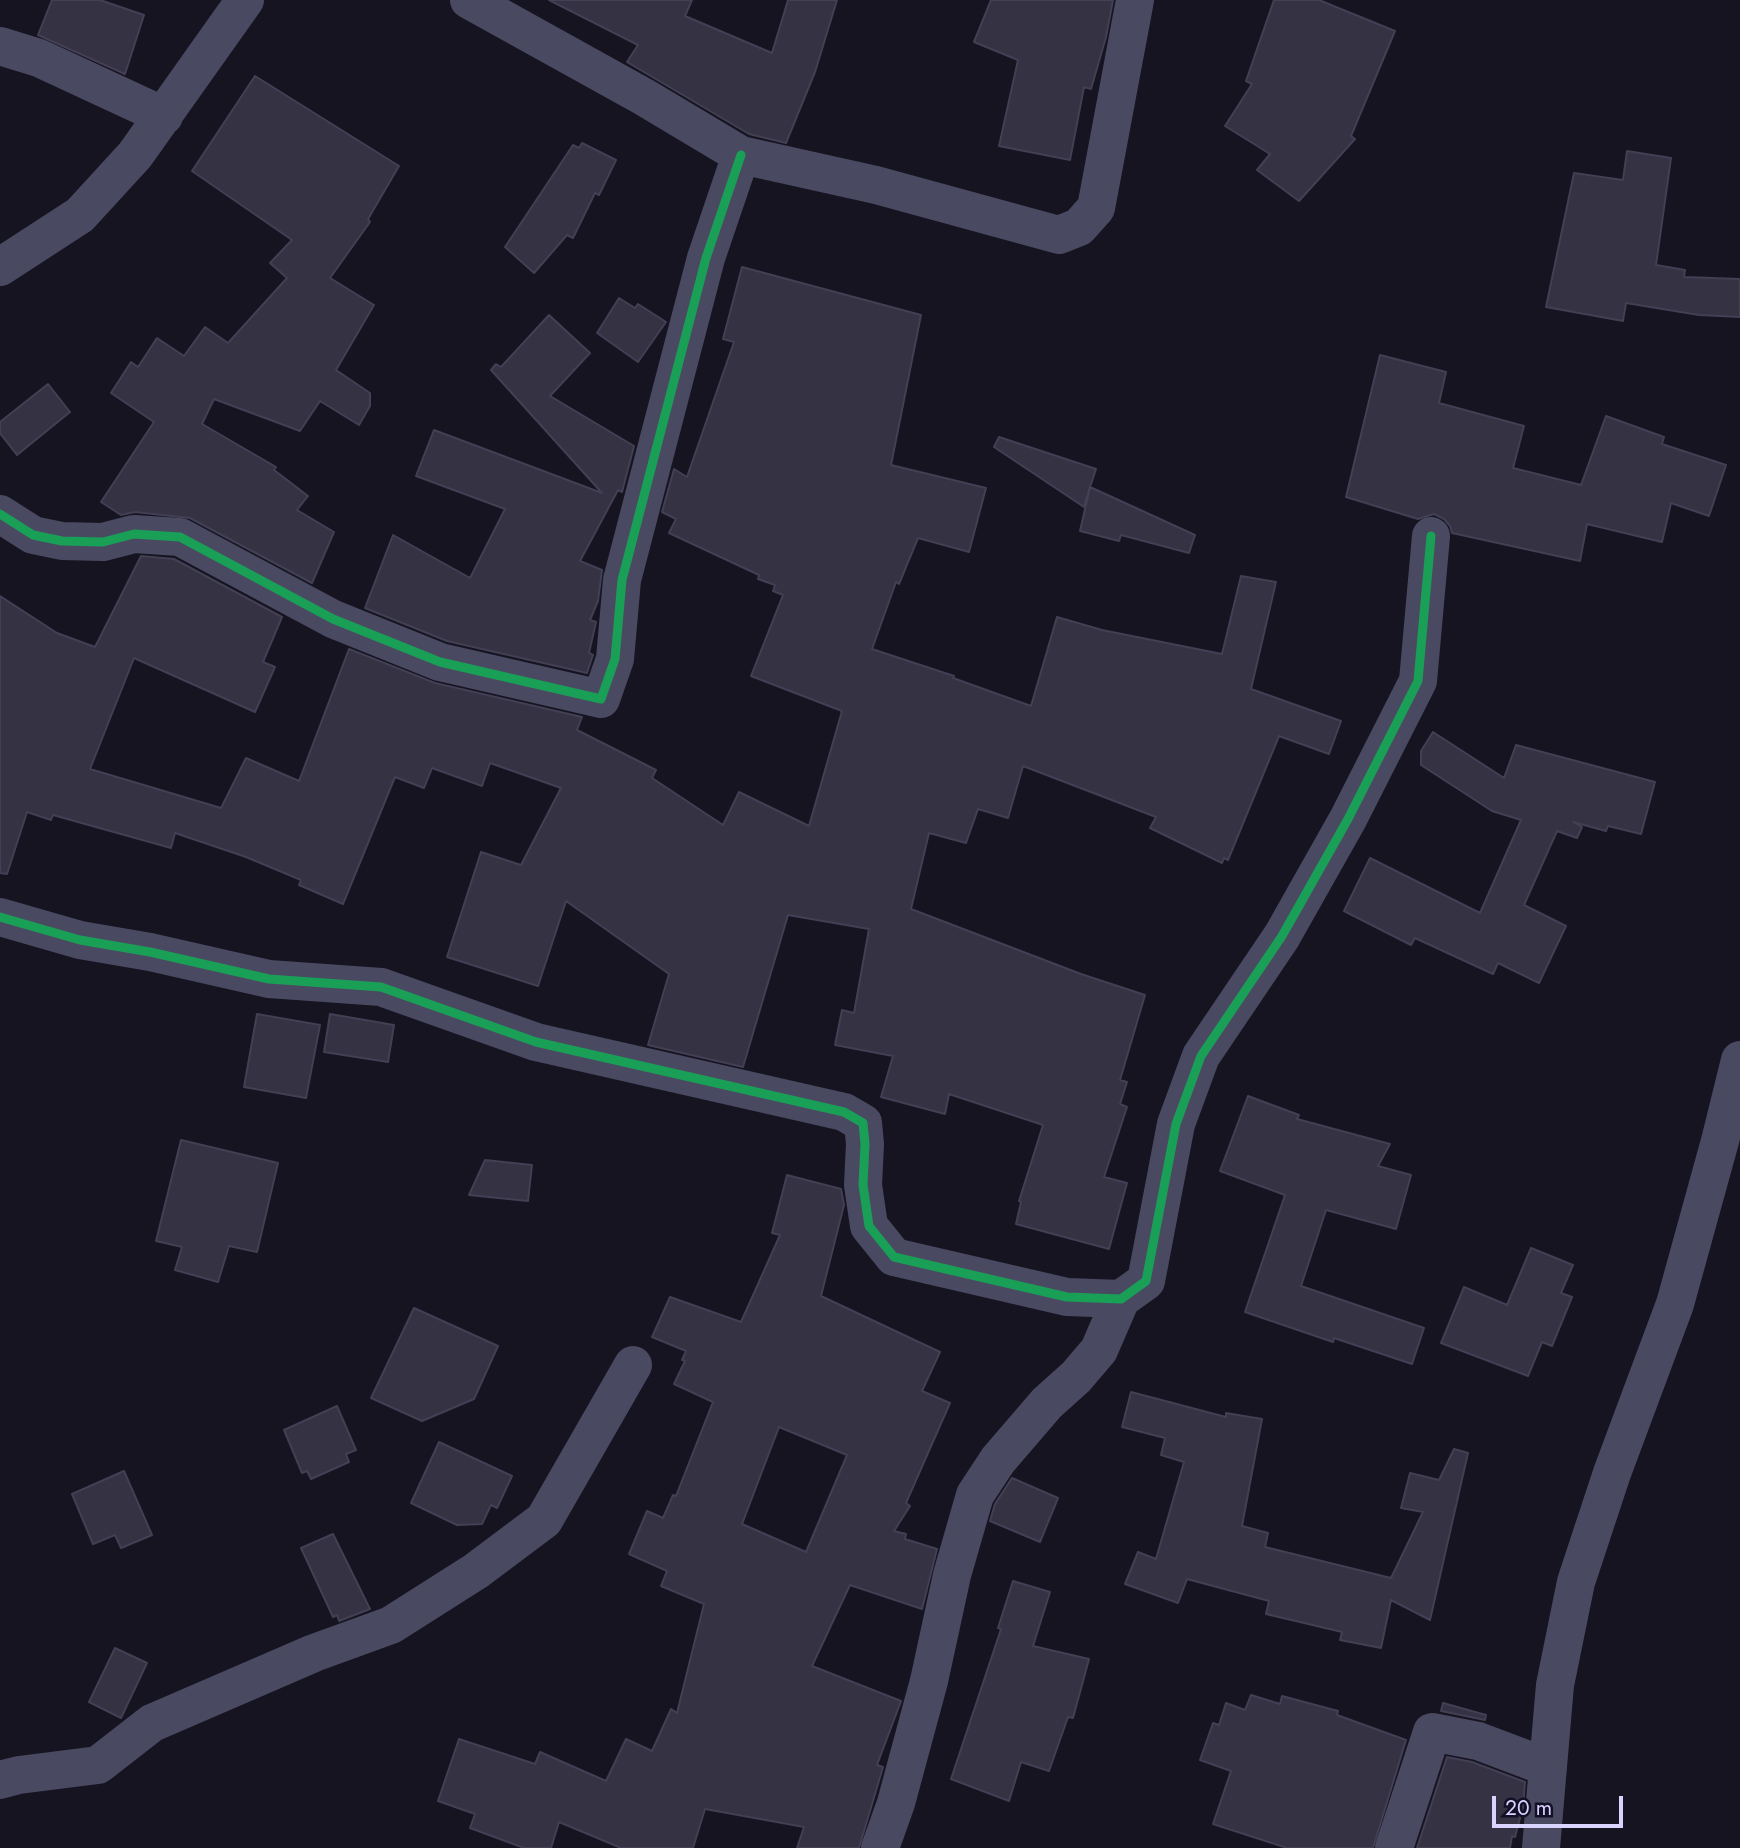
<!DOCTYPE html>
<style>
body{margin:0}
#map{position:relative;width:1740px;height:1848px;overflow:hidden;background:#161421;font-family:Jost,sans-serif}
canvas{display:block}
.scale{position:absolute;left:1492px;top:1796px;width:131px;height:32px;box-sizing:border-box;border:4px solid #d9d4ff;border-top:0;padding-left:9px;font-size:21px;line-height:24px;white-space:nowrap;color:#d9d4ff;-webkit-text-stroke:5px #130f26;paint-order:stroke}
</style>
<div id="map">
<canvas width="1740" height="1848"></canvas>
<div class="scale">20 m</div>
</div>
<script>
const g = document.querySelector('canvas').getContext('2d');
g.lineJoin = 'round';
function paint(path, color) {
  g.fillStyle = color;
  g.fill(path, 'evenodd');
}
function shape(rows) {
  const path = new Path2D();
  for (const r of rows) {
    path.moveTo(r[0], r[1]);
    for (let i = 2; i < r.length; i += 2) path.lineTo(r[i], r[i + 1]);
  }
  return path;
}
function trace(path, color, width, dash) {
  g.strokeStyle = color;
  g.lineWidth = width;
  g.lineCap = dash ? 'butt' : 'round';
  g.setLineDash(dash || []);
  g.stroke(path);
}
const building = shape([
 [52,0,100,0,144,15,125,74,38,35,52,0],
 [549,0,692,0,685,16,772,53,788,0,837,0,815,72,786,143,749,134,627,62,638,45,549,0],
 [991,0,1113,0,1106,37,1091,89,1084,87,1070,160,999,146,1018,60,974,42,991,0],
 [1274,0,1319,0,1395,31,1351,136,1355,139,1299,201,1257,170,1270,154,1225,126,1252,84,1246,81,1274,0],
 [255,76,399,166,368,219,370,222,330,278,374,305,336,370,370,393,370,406,359,425,320,401,300,431,214,399,202,424,276,467,274,470,308,496,297,510,334,532,312,583,190,518,135,512,121,515,101,502,154,422,111,393,131,362,138,367,157,338,184,356,205,327,228,343,287,278,270,263,292,240,192,171,255,76],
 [582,143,616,160,599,195,595,193,573,238,567,235,534,273,505,247,573,145,579,148,582,143],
 [1627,151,1671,158,1656,265,1685,270,1684,277,1740,279,1740,317,1699,315,1626,303,1623,321,1546,307,1574,173,1623,180,1627,151],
 [742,267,921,315,891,465,986,488,969,552,918,538,899,584,896,582,872,649,954,676,953,678,1031,706,1057,617,1102,630,1222,654,1241,576,1276,582,1251,689,1341,721,1329,754,1279,736,1228,860,1224,858,1222,863,1150,828,1156,817,1023,766,1008,818,978,809,966,843,929,833,911,909,1081,974,1145,995,1120,1080,1127,1082,1120,1104,1127,1107,1104,1177,1127,1183,1109,1249,1016,1224,1021,1202,1019,1201,1043,1125,949,1094,945,1114,881,1097,893,1056,835,1045,842,1010,854,1013,869,929,788,915,743,1067,648,1045,669,974,566,901,538,986,447,957,481,852,521,865,561,788,490,763,482,786,432,768,424,788,395,777,343,904,299,885,301,880,246,857,175,833,171,848,53,815,51,820,27,812,7,874,0,873,0,596,57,633,95,647,141,556,174,559,282,617,263,662,275,667,255,712,134,658,90,769,221,808,246,758,299,781,349,649,435,683,582,717,577,730,656,770,652,778,723,825,739,792,809,826,842,711,751,676,783,595,773,591,775,585,758,579,759,575,669,533,676,519,662,512,674,469,687,477,734,342,723,339,742,267],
 [619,298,635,308,638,304,666,322,638,362,597,333,619,298],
 [549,315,590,353,550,396,634,446,622,492,618,490,580,561,602,570,598,601,590,620,596,622,589,653,593,655,587,673,447,641,365,608,393,535,470,578,505,509,416,476,434,430,602,493,491,370,496,364,501,367,549,315],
 [1380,355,1446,372,1439,403,1524,426,1513,468,1581,485,1606,416,1664,437,1662,444,1726,465,1709,516,1671,503,1662,542,1587,524,1580,561,1452,533,1450,526,1444,519,1434,514,1418,519,1346,497,1380,355],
 [48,384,70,412,17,455,0,433,0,422,48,384],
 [999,437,1096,469,1090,487,1195,535,1189,553,1121,535,1119,541,1080,531,1090,487,1084,507,994,447,999,437],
 [1433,732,1504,778,1516,745,1655,782,1641,834,1608,826,1606,831,1573,822,1582,827,1577,838,1557,831,1524,905,1566,926,1539,983,1498,963,1493,974,1415,938,1411,945,1344,911,1370,858,1480,913,1521,820,1492,811,1421,765,1421,751,1433,732],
 [257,1014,320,1025,306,1098,244,1087,257,1014],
 [330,1014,394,1025,388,1062,324,1052,330,1014],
 [1248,1096,1299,1115,1297,1119,1390,1144,1378,1166,1411,1175,1396,1229,1326,1210,1301,1286,1424,1328,1412,1364,1334,1338,1333,1342,1245,1312,1285,1195,1220,1171,1248,1096],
 [181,1140,278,1163,257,1252,229,1246,218,1282,175,1270,182,1247,156,1241,181,1140],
 [485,1160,532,1165,528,1201,469,1195,485,1160],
 [787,1175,841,1189,844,1205,821,1296,940,1352,922,1391,950,1403,906,1503,910,1506,894,1531,906,1534,905,1539,937,1549,922,1609,850,1585,812,1666,901,1701,877,1765,883,1767,859,1848,797,1848,804,1827,705,1809,693,1848,621,1848,559,1822,551,1848,524,1848,470,1828,475,1814,438,1801,459,1739,535,1764,540,1752,606,1781,626,1739,652,1751,671,1709,677,1713,704,1604,661,1586,667,1571,629,1554,647,1511,663,1518,673,1495,676,1496,713,1402,674,1384,685,1361,682,1360,686,1351,652,1337,670,1297,741,1322,780,1235,772,1233,787,1175],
 [779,1427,847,1455,806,1552,742,1524,779,1427],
 [1531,1248,1573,1265,1561,1293,1572,1297,1552,1346,1542,1342,1528,1376,1441,1343,1464,1287,1507,1305,1531,1248],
 [414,1308,498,1346,474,1399,422,1421,371,1398,414,1308],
 [1131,1392,1226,1417,1226,1413,1262,1419,1242,1526,1268,1533,1265,1547,1391,1578,1423,1512,1401,1508,1410,1473,1439,1480,1454,1449,1468,1453,1430,1620,1391,1600,1381,1648,1340,1640,1342,1632,1266,1614,1269,1601,1187,1579,1178,1603,1125,1584,1138,1552,1156,1559,1184,1462,1161,1455,1165,1438,1122,1427,1131,1392],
 [337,1406,356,1450,346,1454,349,1462,311,1479,307,1471,302,1473,284,1430,337,1406],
 [439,1442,512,1476,497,1508,491,1505,482,1524,457,1525,411,1503,439,1442],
 [124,1471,152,1535,121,1548,115,1535,93,1544,72,1494,124,1471],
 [1012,1478,1058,1498,1040,1542,990,1521,995,1504,1012,1478],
 [333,1534,370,1609,339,1621,337,1615,333,1617,301,1548,333,1534],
 [1013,1581,1050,1592,1033,1646,1089,1659,1073,1718,1068,1717,1049,1771,1021,1762,1009,1801,951,1779,1001,1629,998,1628,1013,1581],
 [115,1648,147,1663,121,1718,89,1702,115,1648],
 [1251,1695,1280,1704,1282,1696,1338,1711,1337,1715,1406,1740,1373,1848,1287,1848,1213,1824,1231,1771,1200,1760,1213,1723,1219,1725,1226,1703,1245,1710,1251,1695],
 [1443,1703,1486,1715,1485,1720,1441,1711,1443,1703],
 [1447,1757,1472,1762,1525,1782,1523,1807,1515,1837,1512,1836,1510,1848,1417,1848,1447,1757]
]);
const minor = shape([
 [469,0,644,97,741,155,876,185,1059,235,1079,227,1096,208,1135,0],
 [0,46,39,58,164,116],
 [0,267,80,215,135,155,245,0],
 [0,514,33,535,62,541,103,542,134,534,180,537,333,619,440,662,601,699,615,659,622,580,706,258,741,155],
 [0,917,80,940,150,952,269,979,381,987,536,1042,844,1112,863,1123,865,1144,863,1185,869,1226,894,1257,1067,1297,1121,1299,1146,1281,1176,1124,1201,1056,1282,936,1348,819,1418,681,1431,536],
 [0,1780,19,1775,98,1765,152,1723,314,1653,391,1625,476,1571,544,1520,633,1365],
 [880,1848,896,1803,929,1681,952,1575,975,1495,998,1460,1047,1403,1076,1377,1099,1350,1121,1299],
 [1394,1848,1432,1732,1478,1741,1547,1767],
 [1541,1848,1555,1685,1576,1582,1612,1473,1675,1304,1720,1141,1740,1060]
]);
const cycleway = shape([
 [0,514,33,535,62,541,103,542,134,534,180,537,333,619,440,662,601,699,615,659,622,580,706,258,741,155],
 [0,917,80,940,150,952,269,979,381,987,536,1042,844,1112,863,1123,865,1144,863,1185,869,1226,894,1257,1067,1297,1121,1299,1146,1281,1176,1124,1201,1056,1282,936,1348,819,1418,681,1431,536]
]);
paint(building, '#343243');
trace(building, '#433f54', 2);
trace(minor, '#4a4962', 38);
trace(cycleway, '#1a9f57', 9);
</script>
